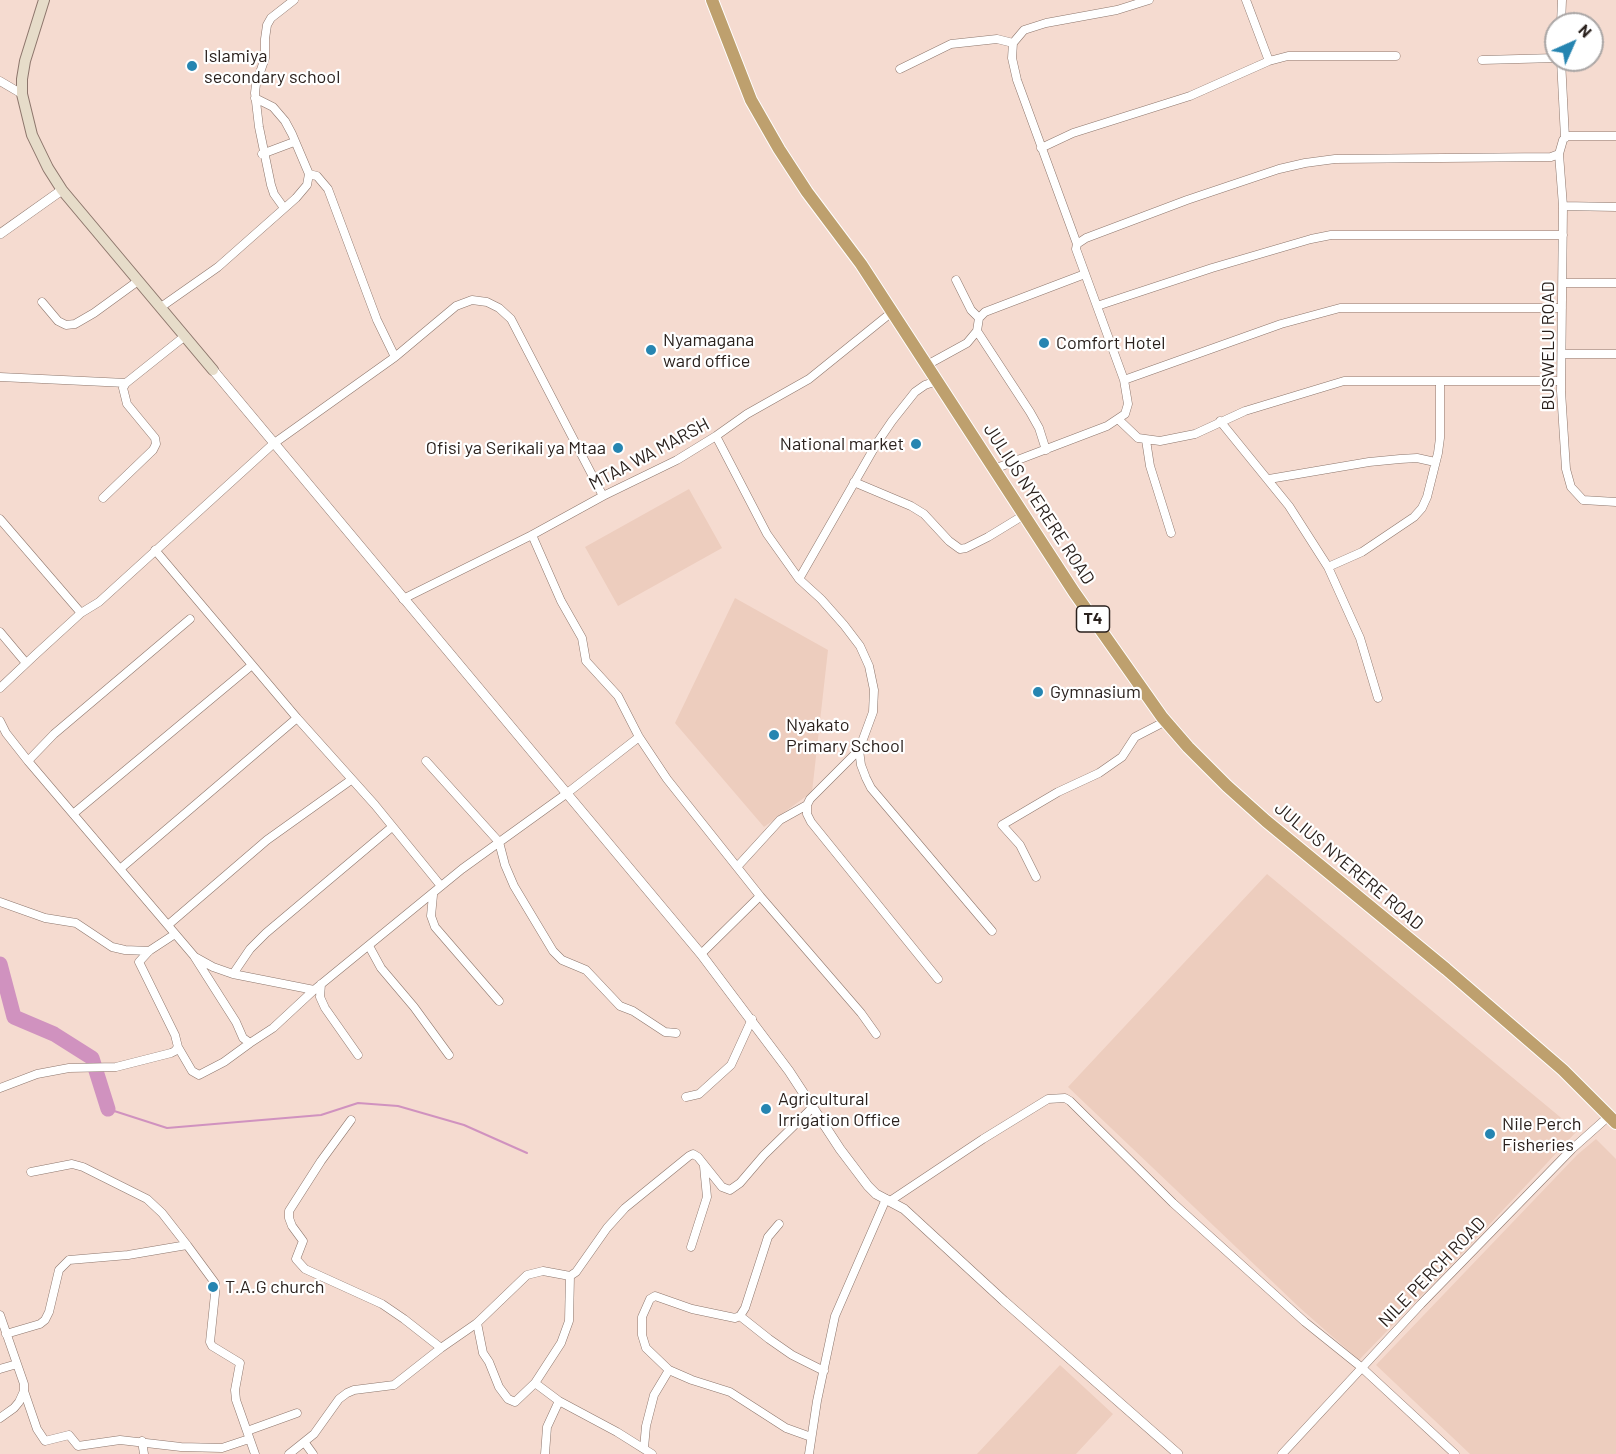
<!DOCTYPE html>
<style>
body{margin:0}
#map{position:relative;width:1616px;height:1454px;overflow:hidden;background:#f5dbd0;font-family:Barlow,sans-serif}
canvas{display:block}
.north{position:absolute;left:1544px;top:12px;width:60px;height:60px;box-sizing:border-box;background:#fff;border:2px solid #aaa6a5;border-radius:50%;rotate:45deg;font-size:16px;font-weight:700;line-height:24px;text-align:center;color:#2a211d}
.north::after{content:'';display:block;margin:auto;width:21px;height:27px;background:#2685b1;clip-path:polygon(50% 0,100% 100%,50% 72%,0 100%)}
</style>
<div id="map">
<canvas width="1616" height="1454"></canvas>
<div class="north">N</div>
</div>
<script>
const g = document.querySelector('canvas').getContext('2d');
g.lineJoin = 'round';
function paint(path, color) {
  g.fillStyle = color;
  g.fill(path, 'evenodd');
}
function shape(rows) {
  const path = new Path2D();
  for (const r of rows) {
    path.moveTo(r[0], r[1]);
    for (let i = 2; i < r.length; i += 2) path.lineTo(r[i], r[i + 1]);
  }
  return path;
}
function trace(path, color, width, dash) {
  g.strokeStyle = color;
  g.lineWidth = width;
  g.lineCap = dash ? 'butt' : 'round';
  g.setLineDash(dash || []);
  g.stroke(path);
}
function write(font, color, halo, rows, align = 'center') {
  g.font = font + ' Barlow,sans-serif';
  g.lineWidth = 4.5;
  g.setLineDash([]);
  g.textBaseline = 'middle';
  g.strokeStyle = halo;
  g.fillStyle = color;
  for (const [text, x, y, turn = 0] of rows) {
    g.save();
    g.translate(x, y);
    g.rotate((+turn || 0) * Math.PI / 180);
    g.textAlign = isNaN(turn) ? turn : align;
    if (halo) g.strokeText(text, 0, 0);
    g.fillText(text, 0, 0);
    g.restore();
  }
}
const built = shape([
 [689,489,722,548,618,606,585,547],
 [735,598,828,650,812,792,764,827,675,723],
 [1267,874,1577,1131,1472,1243,1359,1360,1300,1308,1068,1087],
 [1596,1139,1616,1159,1616,1454,1470,1454,1376,1365,1577,1155],
 [1060,1365,1113,1414,1076,1454,977,1454]
]);
const stream = shape([
 [108,1109,167,1128,321,1115,358,1103,398,1106,464,1125,527,1153]
]);
const river = shape([
 [0,964,14,1017,54,1034,92,1058,108,1109]
]);
const minor = shape([
 [1246,0,1269,61],
 [1561,24,1562,0],
 [1482,60,1556,58],
 [1561,60,1565,138],
 [900,69,951,44,997,39,1013,43],
 [0,81,22,94],
 [1041,148,1073,133,1190,96,1269,61,1288,56,1396,56],
 [262,154,294,142],
 [1559,154,1563,206,1561,391,1566,469,1571,487,1583,500,1616,502],
 [309,174,317,176,328,189,377,320,395,357],
 [1563,206,1616,207],
 [284,208,274,194,271,185,259,127,255,93,256,84,265,58,265,39,267,25,271,18,294,0],
 [1077,244,1017,80,1012,58,1013,43,1024,30,1046,23,1117,10,1149,0],
 [956,280,971,310,979,318],
 [1563,283,1616,283],
 [42,302,58,321,66,325,75,324,94,313,138,281],
 [1097,306,1212,268,1311,239,1331,235,1563,235],
 [161,307,218,267,296,198,307,185,309,174,292,134,285,121,273,107,255,98],
 [977,331,1030,412,1039,428,1046,450],
 [1563,354,1616,354],
 [927,365,967,343,977,331,979,318,985,312,1085,274],
 [0,377,126,383],
 [1124,380,1281,324,1340,308,1562,308],
 [1118,419,1138,438,1160,441,1195,434,1245,411,1344,381,1561,381],
 [1220,421,1289,506,1328,567,1360,638,1378,698],
 [716,436,767,534,799,579,821,599,844,625,860,646,869,666,874,690,873,712,859,750,861,765,866,778,871,788,992,931],
 [1146,440,1150,466,1171,533],
 [994,469,1107,426,1125,414,1128,404,1124,380,1076,249,1077,244,1086,238,1187,200,1279,169,1305,163,1335,159,1551,157,1559,154,1563,140,1567,136,1616,136],
 [1269,479,1369,462,1400,459,1417,458,1435,462],
 [854,482,911,506,924,514,949,541,960,549,966,548,988,537,1024,515],
 [103,498,153,450,156,444,155,438,127,404,123,388,126,383,185,336],
 [0,519,81,613],
 [532,535,561,601,582,638,586,661,618,696,639,737,667,779,760,896],
 [155,550,297,718,375,805,441,886],
 [1328,567,1362,552,1414,517,1422,508,1427,497,1438,453,1440,438,1440,382],
 [799,579,877,443,892,421,915,392,925,385,937,381],
 [403,599,532,535,603,496,677,460,716,436,747,414,809,379,892,312],
 [0,632,26,663],
 [0,688,35,655,81,613,99,602,273,444,395,357,456,306,472,300,487,302,499,308,511,319,603,496],
 [0,721,6,733,28,761,194,956,236,1022,243,1038,250,1043,273,1028,314,990,462,869,566,794,639,737],
 [859,750,810,799,807,805,807,814,811,822,938,979],
 [28,761,54,734,190,619],
 [426,761,499,842,505,865,514,886,553,951,562,960,586,970,620,1006,633,1011,665,1032,676,1033],
 [73,814,252,665],
 [737,867,780,820,807,805],
 [120,869,297,718],
 [1036,877,1020,845,1002,825,1058,792,1099,773,1122,757,1135,737,1166,721],
 [433,895,431,916,435,927,499,1001],
 [0,902,45,918,76,923,112,947,125,950,149,951],
 [168,925,267,840,351,780],
 [369,946,381,968,414,1007,449,1055],
 [701,954,760,896,861,1013,876,1034],
 [195,957,213,967,233,974,314,990],
 [233,974,250,949,266,933,392,827],
 [321,984,320,997,325,1008,358,1055],
 [178,1047,192,1071,199,1075,224,1062,250,1043],
 [0,1088,37,1074,69,1068,116,1067,171,1053,175,1051,178,1047,175,1035,139,962,149,951,175,934],
 [686,1097,699,1094,731,1065,752,1019],
 [351,1120,321,1161,289,1211,289,1218,292,1226,303,1241,296,1259,305,1269,382,1304,404,1319,441,1348],
 [31,1172,72,1164,83,1167,147,1199,162,1213,187,1245,215,1283,215,1294,210,1342,212,1346,240,1363,235,1390,236,1400,255,1454],
 [890,1201,983,1139,1048,1099,1065,1098,1070,1101,1173,1203,1305,1322,1361,1367,1455,1454],
 [779,1224,768,1237,745,1308,740,1316,735,1318,692,1309,655,1296,650,1299,642,1317,642,1335,646,1348,669,1370,692,1380,730,1392,786,1428,811,1437],
 [691,1247,707,1197,704,1166],
 [0,1315,24,1384,24,1391,19,1402,14,1408,0,1418],
 [740,1316,769,1339,792,1355,824,1371],
 [477,1323,483,1353,489,1362,499,1387,508,1399,515,1402,535,1383,561,1343,569,1321,570,1276],
 [6,1334,40,1324,45,1320,49,1312,59,1270,69,1260,128,1255,187,1245],
 [0,1369,17,1364],
 [535,1383,559,1401,617,1432,652,1454],
 [24,1391,37,1429,45,1441,69,1435,78,1446,120,1440,181,1447,222,1448,249,1439],
 [247,1431,297,1413],
 [142,1441,144,1454],
 [305,1443,313,1454],
 [644,1448,646,1426,654,1395,669,1370],
 [289,1454,314,1434,339,1399,347,1393,354,1390,394,1385,441,1348,477,1323,527,1275,543,1271,570,1276,576,1272,607,1228,625,1208,689,1156,693,1154,698,1157,722,1187,730,1190,740,1183,764,1155,813,1107],
 [545,1454,547,1427,559,1401],
 [809,1454,817,1401,835,1316,886,1199],
 [1282,1454,1421,1304,1572,1149,1609,1116]
]);
const tertiary = shape([
 [0,234,62,190],
 [213,370,701,954,789,1071,840,1149,868,1186,876,1194,904,1209,1004,1301,1178,1454]
]);
const secondary = shape([
 [44,0,25,61,22,79,22,94,32,135,48,168,62,190,213,370]
]);
const trunk = shape([
 [712,0,751,100,779,149,807,192,861,264,1074,592,1162,717,1188,747,1227,786,1266,821,1446,969,1563,1070,1616,1123]
]);
const markers = [
 [192,66,6,"#2685b1"],
 [1044,343,6,"#2685b1"],
 [651,350,6,"#2685b1"],
 [916,444,6,"#2685b1"],
 [618,448,6,"#2685b1"],
 [1038,692,6,"#2685b1"],
 [774,735,6,"#2685b1"],
 [766,1109,6,"#2685b1"],
 [1490,1134,6,"#2685b1"],
 [213,1287,6,"#2685b1"]
];
const shields = [
 [1093,619,33]
];
const shieldNames = [
 ["T4",1093,619]
];
const poiNames = [
 ["Islamiya",204,56],
 ["secondary school",204,77],
 ["Nyamagana",663,340],
 ["ward office",663,361],
 ["Comfort Hotel",1056,343],
 ["National market",904,444,"right"],
 ["Ofisi ya Serikali ya Mtaa",606,448,"right"],
 ["Gymnasium",1050,692],
 ["Nyakato",786,725],
 ["Primary School",786,746],
 ["Agricultural",778,1099],
 ["Irrigation Office",778,1120],
 ["Nile Perch",1502,1124],
 ["Fisheries",1502,1145],
 ["T.A.G church",225,1287]
];
const streetNames = [
 ["BUSWELU ROAD",1548,346,-90],
 ["MTAA WA MARSH",649,454,-28],
 ["JULIUS NYERERE ROAD",1039,504,57],
 ["JULIUS NYERERE ROAD",1349,866,40],
 ["NILE PERCH ROAD",1432,1272,-46]
];
paint(built, '#edcdbe');
trace(stream, '#d092bf', 2);
trace(river, '#d092bf', 15);
trace(minor, '#8d766c', 9);
trace(tertiary, '#8d766c', 10);
trace(secondary, '#8d766c', 12);
trace(trunk, '#fff', 14);
trace(minor, '#fff', 8);
trace(tertiary, '#fff', 9);
trace(secondary, '#e6dcc9', 10);
trace(trunk, '#bea06e', 12);
for (const [x, y, r, color] of markers) {
  const dot = new Path2D();
  dot.arc(x, y, r, 0, 2 * Math.PI);
  g.fillStyle = color;
  g.fill(dot);
  trace(dot, '#fff', 2);
}
for (const [x, y, w] of shields) {
  const box = new Path2D();
  box.roundRect(x - w / 2, y - 13, w, 26, 4.5);
  g.fillStyle = '#fff';
  g.fill(box);
  trace(box, '#2a211d', 1.5);
}
write('bold 16px', '#2a211d', null, shieldNames);
write('18px', '#2a211d', '#fff', poiNames, 'left');
write('18px', '#2a211d', '#fff', streetNames);
</script>
